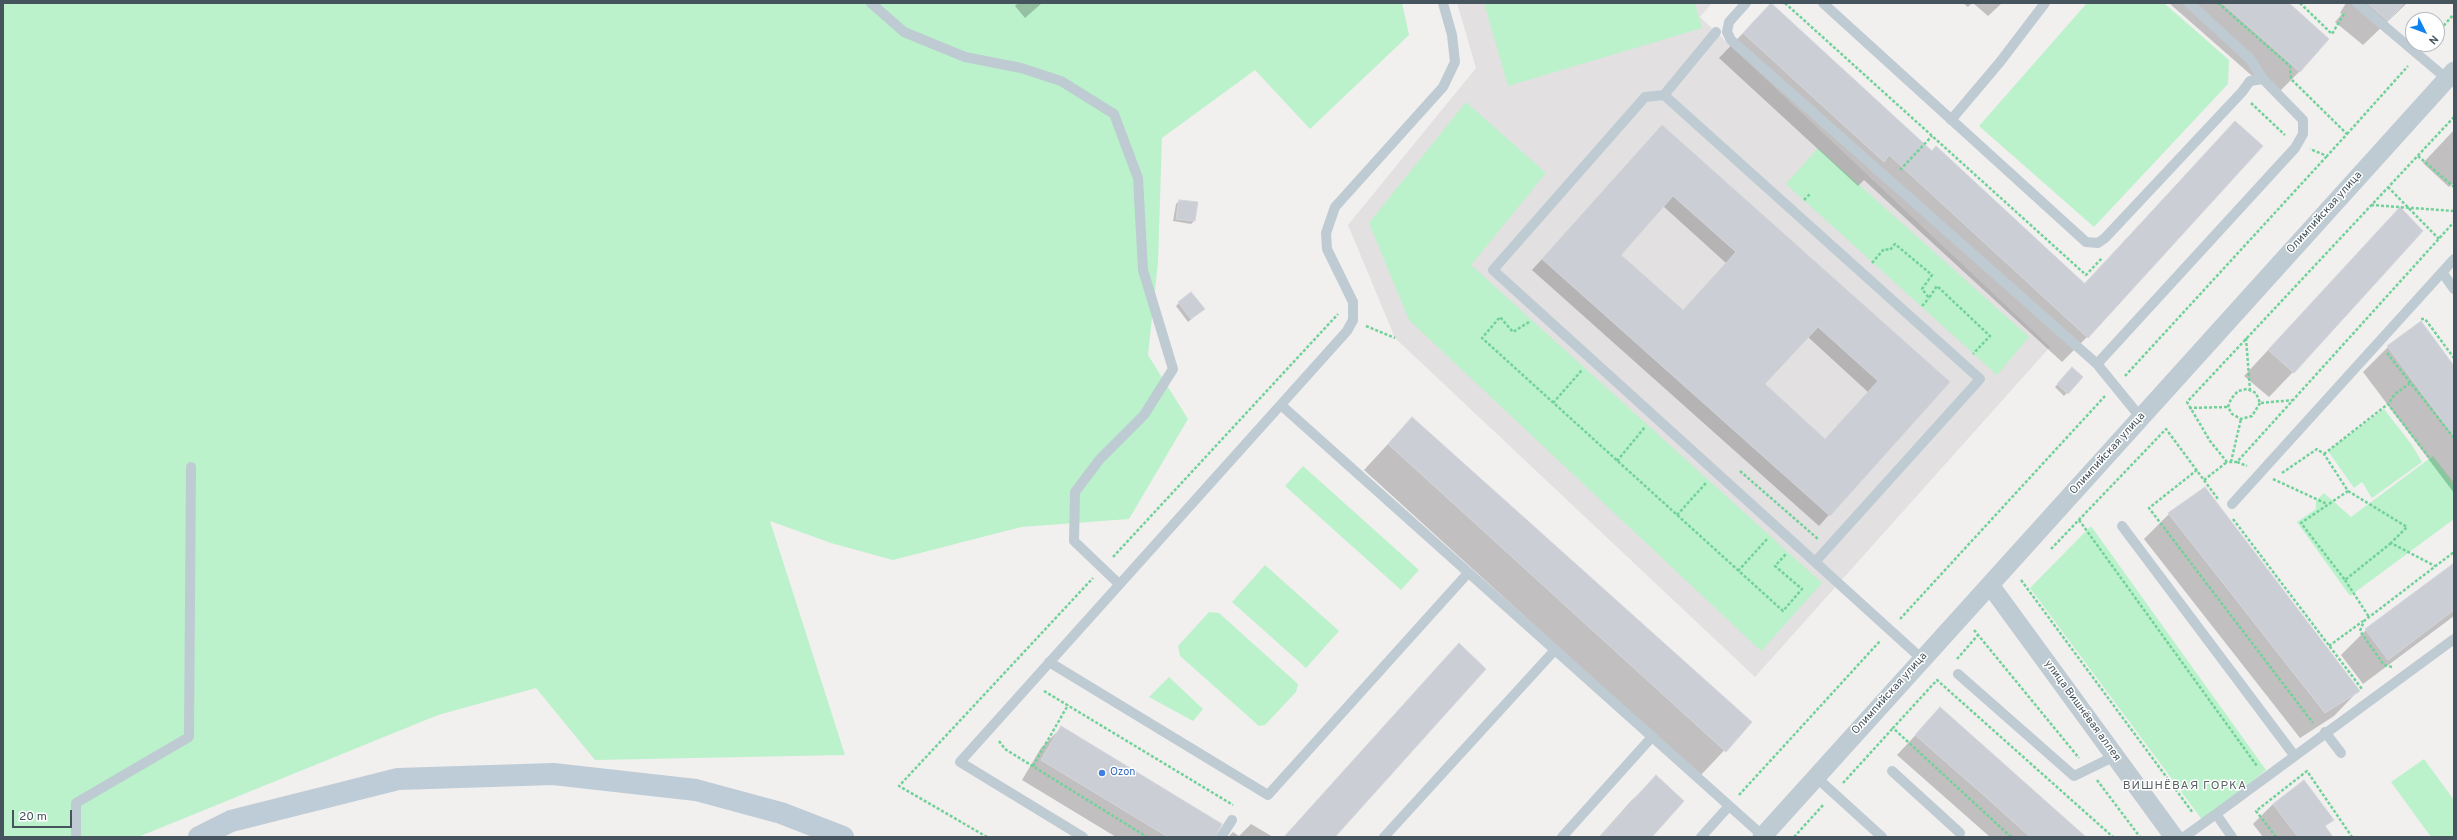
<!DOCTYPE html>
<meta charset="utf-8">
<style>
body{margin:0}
#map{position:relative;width:2457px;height:840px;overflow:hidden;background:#f2efef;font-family:Overpass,sans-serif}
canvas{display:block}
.frame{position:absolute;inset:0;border:4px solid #46545e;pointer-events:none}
.north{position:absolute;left:2405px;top:12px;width:40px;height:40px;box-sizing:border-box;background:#fff;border:1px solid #b5bbbf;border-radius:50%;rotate:132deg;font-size:11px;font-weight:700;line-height:16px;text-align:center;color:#46545e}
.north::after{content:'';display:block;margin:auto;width:14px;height:18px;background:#0e83ed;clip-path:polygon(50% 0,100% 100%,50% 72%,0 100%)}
.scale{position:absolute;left:12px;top:810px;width:60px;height:18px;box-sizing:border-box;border:2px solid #46545e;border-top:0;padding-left:5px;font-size:12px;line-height:14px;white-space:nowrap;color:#46545e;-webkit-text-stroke:3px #fff;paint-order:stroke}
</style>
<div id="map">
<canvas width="2457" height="840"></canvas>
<div class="frame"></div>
<div class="north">N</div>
<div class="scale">20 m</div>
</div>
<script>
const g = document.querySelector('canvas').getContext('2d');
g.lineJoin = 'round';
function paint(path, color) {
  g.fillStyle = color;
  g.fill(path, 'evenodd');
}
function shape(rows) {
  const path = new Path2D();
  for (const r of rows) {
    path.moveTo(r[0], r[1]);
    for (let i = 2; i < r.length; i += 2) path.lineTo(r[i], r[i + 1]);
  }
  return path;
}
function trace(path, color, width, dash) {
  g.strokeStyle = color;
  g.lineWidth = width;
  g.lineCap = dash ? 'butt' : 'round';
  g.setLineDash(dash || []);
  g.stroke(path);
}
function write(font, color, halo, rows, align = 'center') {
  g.font = font + ' Overpass,sans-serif';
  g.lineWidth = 3;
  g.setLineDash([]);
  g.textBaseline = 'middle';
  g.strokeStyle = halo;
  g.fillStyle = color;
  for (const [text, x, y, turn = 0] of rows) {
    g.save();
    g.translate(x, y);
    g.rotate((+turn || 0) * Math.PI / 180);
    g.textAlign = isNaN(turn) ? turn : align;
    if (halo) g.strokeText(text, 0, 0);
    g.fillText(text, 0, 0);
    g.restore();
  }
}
const education = shape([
 [1457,3,1712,3,1700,17,2050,347,1755,677,1395,338,1348,225,1476,68]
]);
const green = shape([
 [3,3,1402,3,1409,35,1310,129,1255,70,1162,138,1158,262,1148,355,1188,419,1129,519,1021,527,893,560,831,543,770,521,845,755,595,760,536,688,438,715,138,837,3,837],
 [1484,3,1695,3,1702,28,1508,86],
 [2087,3,2164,3,2229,60,2228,84,2094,227,1979,126],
 [1466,102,1546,173,1471,265,1822,583,1761,651,1409,320,1369,223],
 [1818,148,2029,337,1997,375,1786,184],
 [2384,409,2412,445,2422,462,2372,498,2362,482,2354,488,2328,451],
 [2433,456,2454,483,2454,519,2350,596,2297,522,2316,509,2316,501,2324,493,2351,517],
 [1303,466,1419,570,1401,590,1285,486],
 [2091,526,2266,770,2203,821,2030,588],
 [1265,565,1339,631,1306,668,1232,602],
 [1209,612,1219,613,1298,684,1296,692,1265,725,1259,726,1180,656,1178,646],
 [1169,677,1203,709,1193,721,1149,697],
 [2424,759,2454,800,2454,837,2431,837,2391,782]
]);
const shadow = shape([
 [1018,3,1042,3,1025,18,1015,6],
 [1963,3,1972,3,1968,7],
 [1973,3,2002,3,1988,16],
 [2169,3,2287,3,2300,71,2275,96],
 [2346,3,2407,3,2363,45,2335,22,2342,14,2340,13],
 [1771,4,1932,152,2084,284,2235,122,2087,337,2062,362,1864,180,1858,186,1719,58],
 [1662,126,1948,382,1819,526,1532,270],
 [1663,206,1726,263,1683,311,1620,255],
 [1808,337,1868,392,1825,440,1764,384],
 [2454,130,2454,183,2449,187,2423,163],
 [1179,201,1194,221,1191,224,1173,221,1176,204],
 [2400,208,2293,372,2269,397,2244,376],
 [1179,303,1200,312,1188,322,1176,306],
 [2388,347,2454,367,2454,493,2363,372],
 [2072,368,2082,377,2064,396,2055,387],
 [1412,418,1751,722,1700,776,1364,470],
 [2169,514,2358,691,2334,716,2300,738,2144,539],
 [2454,564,2454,616,2363,684,2341,655,2366,630],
 [1459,645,1333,837,1284,837,1439,665],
 [1940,709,2085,837,1990,837,1897,755],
 [1061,728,1214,837,1116,837,1022,780,1041,748],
 [1656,777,1650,837,1599,837,1631,801],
 [2304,781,2332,819,2324,827,2331,837,2263,837,2253,824,2273,804],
 [1251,824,1273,837,1228,837,1233,832,1239,836]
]);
const building = shape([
 [1771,3,1932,151,1936,146,2085,284,2235,121,2263,146,2088,338,1889,155,1884,162,1743,33,1771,3],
 [2222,3,2289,3,2329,39,2300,72,2222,3],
 [2367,3,2404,3,2388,21,2367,3],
 [1662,125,1950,382,1830,516,1542,259,1662,125],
 [1673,196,1736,252,1683,310,1621,255,1673,196],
 [1818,327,1878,381,1825,439,1765,384,1818,327],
 [1179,200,1198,202,1195,221,1176,219,1179,200],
 [2400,207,2423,231,2294,373,2268,350,2400,207],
 [1191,292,1205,309,1191,319,1178,302,1191,292],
 [2421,321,2454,366,2454,436,2387,346,2421,321],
 [2072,367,2083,377,2068,394,2057,384,2072,367],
 [1412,417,1752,722,1726,752,1388,444,1412,417],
 [2205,487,2360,691,2325,713,2168,513,2205,487],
 [2454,563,2454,610,2388,660,2365,629,2454,563],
 [1459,643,1486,669,1335,837,1284,837,1459,643],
 [1940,707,2086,837,2030,837,1988,799,1915,735,1940,707],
 [1061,726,1222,824,1215,837,1168,837,1041,760,1061,726],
 [1656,775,1684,801,1652,837,1600,837,1656,775],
 [2304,780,2334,820,2325,826,2333,837,2298,837,2273,804,2304,780]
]);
const path = shape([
 [1785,3,2086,275,2102,258],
 [2218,3,2290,66,2291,79,2347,134,2327,156,2310,149],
 [2300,3,2332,34,2345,12],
 [2437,33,2454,14],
 [2251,103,2285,135],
 [2454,117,2187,402,2210,441,2227,462,2237,462,2454,222],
 [2347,134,2408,66],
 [2418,156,2454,187],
 [1900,170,1932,136],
 [2388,187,2439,239],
 [1804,200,1811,193],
 [2371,205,2454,211],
 [1872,263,1884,249,1890,250,1895,244,1932,275,1922,289,1929,298,1937,286,1990,336,1973,354],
 [1922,306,1929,298],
 [2421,319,2425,319,2454,358],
 [1529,322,1513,332,1500,317,1482,338,1783,611,1802,589,1775,566,1786,554],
 [1366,326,1395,338],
 [2246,338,2250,390],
 [2387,353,2454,438],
 [2125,376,2327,156],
 [2410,383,2395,394,2388,404,2454,490],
 [1553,403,1582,370],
 [2260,403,2252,416,2241,419,2232,414,2228,407,2231,399,2238,391,2247,389,2256,393,2260,403,2294,400],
 [2189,408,2228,407],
 [2324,454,2388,404],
 [1617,461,1645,427],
 [2231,462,2241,419],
 [2237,462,2247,466],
 [2197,470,2149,508,2313,723],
 [1740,471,1818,539],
 [2282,473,2317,449,2324,454,2348,491,2301,523,2345,580,2391,543],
 [2273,479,2327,504],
 [2204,480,2227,462],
 [2348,491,2407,527,2391,543,2435,566],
 [1677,515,1706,483],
 [2233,519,2362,689],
 [2079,520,2257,766],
 [2051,549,2166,429,2218,499],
 [1113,557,1338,314],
 [1738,571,1768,538],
 [2021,580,2193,813],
 [2345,580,2369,617],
 [1900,619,2105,396],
 [1974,630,2079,758],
 [2329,646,2363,621],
 [1957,659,1978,635],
 [2392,667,2384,665,2360,631,2364,621,2454,552],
 [1044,691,1233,805],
 [999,741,1005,749,1147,837],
 [1033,766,1068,705],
 [2097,780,2140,837],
 [1843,783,1894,727],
 [1739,795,1880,641],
 [987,837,899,786,1093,578],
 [1794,837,1824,804],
 [2011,837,1893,728,1937,680,2113,837],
 [2276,837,2256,811,2307,771,2352,837]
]);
const lane = shape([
 [871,3,904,32,965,57,1021,68,1061,81,1114,114,1138,178,1143,270,1173,369,1144,415,1100,459,1075,492,1074,541,1119,584],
 [1746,3,1729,22,1727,32,1731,40,2097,364,2141,418],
 [1823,3,2086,242,2098,243,2105,238,2242,92,2250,81,2263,79,2303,120,2303,134,2295,148,2097,364],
 [2189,3,2250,59,2263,79],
 [2357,3,2447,79],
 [1664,95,1716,32],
 [1951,120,2000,62,2045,3],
 [2442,272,2454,289],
 [1281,405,1763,836],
 [2232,504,2454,259],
 [2122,526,2294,755],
 [1815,562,1980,379,1664,95,1645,97,1493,270,1922,659],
 [1049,662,1268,795,1468,573],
 [1958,674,2074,776,2115,756],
 [2325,732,2341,753],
 [1892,771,1960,833],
 [1816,777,1882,837],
 [76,837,76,803,189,737,191,467],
 [1083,837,960,762,1347,331,1353,320,1353,302,1327,249,1326,233,1335,207,1443,87,1455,62,1452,35,1443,3],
 [1221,837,1232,820],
 [1384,837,1554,651],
 [1562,837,1651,738],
 [1701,837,1729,806],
 [2184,837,2216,814],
 [2232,837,2216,814,2454,639]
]);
const street = shape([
 [1990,585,2174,837],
 [1762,837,2454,71]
]);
const secondary = shape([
 [199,837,231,821,398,779,553,774,696,790,781,813,843,837]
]);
const markers = [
 [1102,773,4,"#3f7fe0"]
];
const streetNames = [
 ["Олимпийская улица",2325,213,-48],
 ["Олимпийская улица",2108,454,-48],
 ["Олимпийская улица",1890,694,-48],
 ["улица Вишнёвая аллея",2082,711,54]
];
const shopNames = [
 ["Ozon",1110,773]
];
const neighbourhoodNames = [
 ["ВИШНЁВАЯ ГОРКА",2185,787]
];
paint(education, '#e3e0e1');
paint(green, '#bbf2cb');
paint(shadow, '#0003');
paint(building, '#cbced4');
trace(building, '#d2d6db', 1);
trace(path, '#70d299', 2.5, [3, 2]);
trace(lane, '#becbd2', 10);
trace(street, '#becbd2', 19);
trace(secondary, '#beccd7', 22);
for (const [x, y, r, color] of markers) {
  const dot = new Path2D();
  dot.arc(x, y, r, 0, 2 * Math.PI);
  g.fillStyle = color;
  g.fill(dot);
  trace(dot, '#fff', 1.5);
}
write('11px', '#46545e', '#fff', streetNames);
write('11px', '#366cbe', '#fff', shopNames, 'left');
g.letterSpacing = '1px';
write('12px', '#5b6064', '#fff', neighbourhoodNames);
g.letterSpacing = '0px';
</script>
